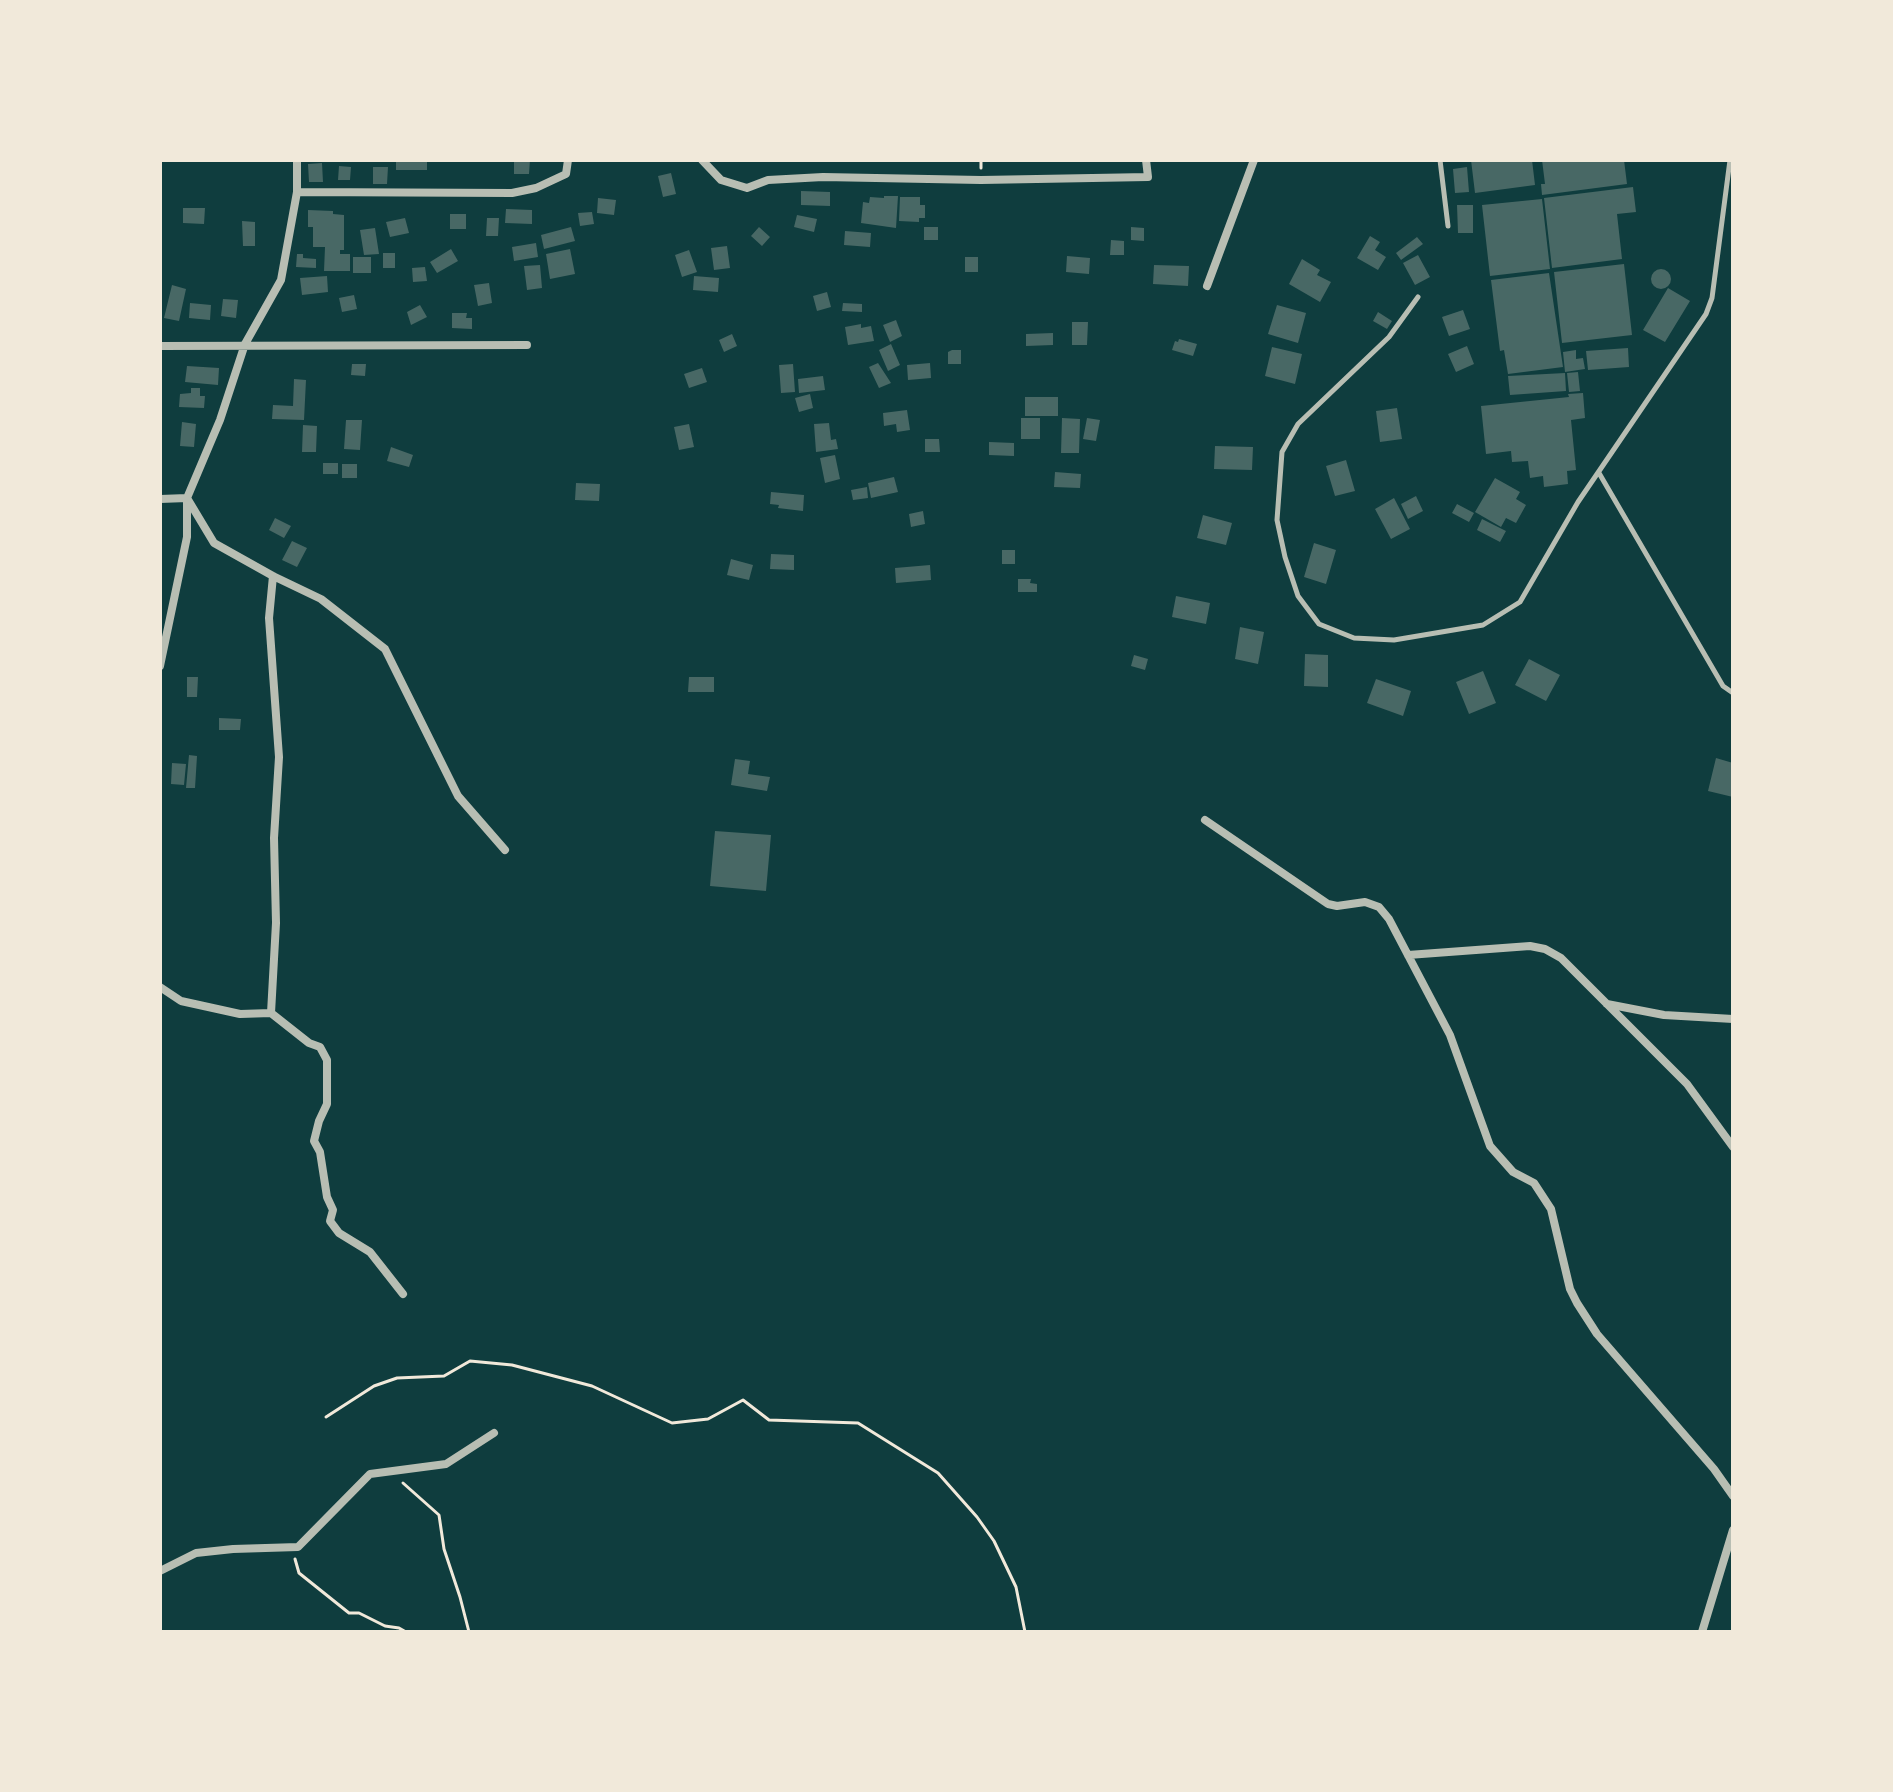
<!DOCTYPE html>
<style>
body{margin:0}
#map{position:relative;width:1893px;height:1792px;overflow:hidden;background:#0f3d3e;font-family:Roboto,sans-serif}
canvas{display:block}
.frame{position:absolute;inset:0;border:162px solid #f1e9da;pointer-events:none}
</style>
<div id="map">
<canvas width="1893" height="1792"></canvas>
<div class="frame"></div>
</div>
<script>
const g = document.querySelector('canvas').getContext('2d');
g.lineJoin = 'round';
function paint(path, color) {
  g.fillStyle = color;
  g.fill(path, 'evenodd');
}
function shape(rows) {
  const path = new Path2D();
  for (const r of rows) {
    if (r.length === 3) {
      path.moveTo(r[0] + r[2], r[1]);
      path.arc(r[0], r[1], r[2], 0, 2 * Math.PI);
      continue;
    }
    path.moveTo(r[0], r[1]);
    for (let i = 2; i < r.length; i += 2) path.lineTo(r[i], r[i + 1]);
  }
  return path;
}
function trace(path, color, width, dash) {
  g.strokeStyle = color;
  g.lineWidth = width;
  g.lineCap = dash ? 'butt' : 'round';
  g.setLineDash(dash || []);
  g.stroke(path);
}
const building = shape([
 [396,160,427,160,427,170,396,170],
 [514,160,530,160,529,174,514,174],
 [1471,160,1532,160,1535,185,1475,193],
 [1542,160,1624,160,1627,184,1542,195,1541,184,1545,184],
 [322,163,323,182,309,182,308,164],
 [339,166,351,167,350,180,338,180],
 [373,167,388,167,387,184,373,184],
 [1467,167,1469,192,1455,193,1453,169],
 [671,173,676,194,663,197,658,176],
 [1633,187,1636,212,1617,214,1622,259,1552,268,1544,198],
 [801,191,830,192,830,206,801,205],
 [884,196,898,196,896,228,861,223,863,202,869,203,870,197,884,198],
 [900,197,920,197,920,205,925,205,925,218,919,218,919,222,899,221],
 [598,198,616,200,614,215,597,213],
 [1542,199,1550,269,1490,276,1482,205],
 [1457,205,1473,205,1473,233,1458,233],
 [183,208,205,208,204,224,183,223],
 [506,209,532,210,532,224,505,223],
 [308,210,333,211,333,214,344,215,344,250,340,250,340,254,350,254,350,271,324,271,325,247,313,247,313,227,308,227],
 [592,212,594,224,580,226,578,213],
 [450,214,466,214,466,229,450,229],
 [797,215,817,219,814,232,794,227],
 [405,218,409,233,390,237,386,222],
 [487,218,499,218,498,236,486,236],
 [242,221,255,222,255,246,243,246],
 [571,227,575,241,544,249,541,235],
 [759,227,770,237,762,246,751,236],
 [924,227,938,227,938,240,924,240],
 [1131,227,1144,228,1144,241,1131,240],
 [375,228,379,254,364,255,360,230],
 [845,231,871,233,870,247,844,245],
 [1370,236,1380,242,1375,250,1386,257,1378,270,1357,258],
 [1417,237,1423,244,1401,260,1396,253],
 [1111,240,1124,241,1124,255,1110,255],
 [536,243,538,257,514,261,512,247],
 [727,246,730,268,714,270,711,248],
 [451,249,458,261,437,273,430,262],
 [570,249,575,274,550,279,546,254],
 [689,250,697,272,682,277,675,255],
 [383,253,395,253,395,268,383,268],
 [297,254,303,254,303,258,316,259,316,268,296,267],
 [1418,255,1430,277,1415,285,1403,263],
 [1067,256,1090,258,1089,274,1066,272],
 [353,257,371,257,371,273,353,273],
 [965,257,978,257,978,272,965,272],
 [1302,259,1320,270,1317,275,1331,282,1320,302,1289,284],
 [1624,264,1632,335,1562,343,1554,272],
 [540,265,542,288,527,290,524,266],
 [1154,265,1189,266,1188,286,1153,284],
 [425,267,427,281,413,282,412,268],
 [1661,279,10],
 [1549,273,1563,367,1508,374,1504,350,1500,351,1491,280],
 [327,276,328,292,302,295,300,278],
 [694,276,719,278,718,292,693,290],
 [489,283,492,303,478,306,474,285],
 [172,285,186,289,179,321,164,318],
 [1668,288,1690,301,1665,342,1643,330],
 [827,292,831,307,817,311,813,296],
 [354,295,357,309,342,312,339,298],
 [223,299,238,300,236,318,221,316],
 [190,303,211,305,210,320,189,318],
 [843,303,862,304,862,312,842,311],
 [420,305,427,317,411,325,407,312],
 [1277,305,1306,313,1298,343,1268,334],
 [1463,310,1470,329,1449,336,1442,317],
 [1378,312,1392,321,1387,329,1373,321],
 [452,313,467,313,466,318,472,318,472,329,452,328],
 [896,320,902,336,890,342,883,325],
 [1072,322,1088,322,1087,345,1072,345],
 [861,324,861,328,871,326,874,341,848,345,845,327],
 [1053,333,1053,345,1026,346,1026,334],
 [732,334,737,346,724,352,719,340],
 [1179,339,1197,344,1193,356,1172,350,1175,341,1178,342],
 [891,344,900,365,888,371,879,350],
 [1467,346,1474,364,1456,372,1448,354],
 [1272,347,1302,354,1295,384,1265,376],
 [1628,348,1629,367,1588,370,1586,351],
 [952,350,961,350,961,364,948,364,948,352],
 [1576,350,1576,359,1583,358,1585,369,1565,372,1563,352],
 [878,363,891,383,879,388,869,367],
 [930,363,931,378,908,380,907,365],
 [352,364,366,364,365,376,351,375],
 [793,364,795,392,781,393,779,365],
 [187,366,219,368,218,385,185,382],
 [702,368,707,382,689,388,684,374],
 [1578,372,1580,391,1569,392,1567,373],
 [1565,373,1566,391,1510,395,1508,376],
 [823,376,825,390,799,393,798,379],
 [294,379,306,380,304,420,272,419,273,405,293,406],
 [191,388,200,388,200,396,205,396,204,408,179,407,180,394,191,393],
 [1583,393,1585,418,1571,420,1576,470,1567,471,1568,484,1544,487,1543,476,1530,478,1528,461,1512,462,1511,451,1486,454,1481,406,1569,397,1568,394],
 [810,394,813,408,799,412,795,398],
 [1025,397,1058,397,1058,416,1025,416],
 [1397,408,1402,439,1380,442,1376,411],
 [907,410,910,430,897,432,896,424,884,426,883,413],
 [1021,418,1040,418,1040,439,1021,439],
 [1062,418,1080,419,1079,453,1061,453],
 [1087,418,1100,420,1096,441,1083,439],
 [346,420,362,420,360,450,344,449],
 [182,422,196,424,194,447,180,446],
 [829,423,831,440,836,439,838,449,816,452,814,424],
 [689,424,694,447,679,450,674,427],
 [303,425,317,426,316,452,302,452],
 [925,439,939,439,940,452,925,452],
 [989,442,1014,443,1014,456,989,455],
 [1215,446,1253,447,1252,470,1214,469],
 [391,447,413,455,409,467,387,461],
 [835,455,840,479,825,483,820,458],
 [1346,460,1355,491,1335,496,1326,466],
 [323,463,338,463,338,474,323,474],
 [342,464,357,464,357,478,342,478],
 [1055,472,1081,474,1080,488,1054,487],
 [894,477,898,492,871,498,868,483],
 [1495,478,1520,492,1516,499,1526,505,1516,523,1506,518,1501,527,1475,512],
 [576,483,600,484,599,501,575,500],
 [867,487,868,498,853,500,851,490],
 [771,492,804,495,803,511,778,508,779,505,770,504],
 [1416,496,1423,511,1408,519,1401,504],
 [1394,498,1410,529,1391,539,1375,509],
 [1457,504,1474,513,1469,522,1452,513],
 [923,511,925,524,911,527,909,514],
 [1203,515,1232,523,1226,545,1197,538],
 [275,518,291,526,284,538,269,530],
 [1482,519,1506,531,1500,542,1477,530],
 [292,541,307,548,297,567,282,560],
 [1314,543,1336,550,1326,584,1304,577],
 [1002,550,1015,550,1015,564,1002,564],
 [771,554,794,555,794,570,770,569],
 [731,559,753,565,749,580,727,575],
 [930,565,931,580,896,583,895,568],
 [1018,579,1031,579,1030,583,1037,584,1037,592,1018,592],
 [1176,596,1210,603,1206,624,1172,617],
 [1240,627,1264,632,1258,664,1235,659],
 [1305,654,1328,655,1328,687,1304,686],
 [1134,655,1148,659,1145,670,1131,666],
 [1529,659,1560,675,1546,701,1515,685],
 [1483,671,1496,703,1469,714,1456,682],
 [187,677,198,677,197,697,187,697],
 [689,677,714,677,714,692,688,692],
 [1376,679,1411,691,1403,716,1367,703],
 [219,718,241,719,240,730,219,730],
 [189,755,197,756,195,788,186,788],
 [1716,758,1733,763,1733,797,1708,791],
 [735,759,750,761,748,774,770,777,767,791,731,785],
 [172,763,186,764,184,785,171,784],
 [715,831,771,835,766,891,710,886]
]);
const path = shape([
 [981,160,981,168],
 [326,1417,374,1386,397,1378,444,1376,470,1361,512,1365,592,1386,672,1423,708,1419,743,1400,769,1420,858,1423,938,1473,977,1517,994,1541,1016,1587,1025,1632],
 [403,1483,439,1515,444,1549,460,1597,469,1632],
 [295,1559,299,1573,349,1613,359,1613,385,1626,399,1628,406,1632]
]);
const service = shape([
 [1440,160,1448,226],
 [1418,297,1389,337,1298,424,1282,452,1277,520,1285,557,1298,596,1319,624,1354,638,1394,640,1483,625,1520,602,1578,502,1706,314,1712,298,1730,160],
 [1599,473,1723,686,1733,693]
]);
const minor = shape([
 [702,160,721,180,747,188,768,180,823,177,981,180,1148,177,1146,160],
 [297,192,512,193,536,188,566,174,568,160],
 [1207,286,1254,160],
 [160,346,527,345],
 [160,499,187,498,214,543,273,576,321,599,385,649,458,796,505,850],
 [160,666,187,537,187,498,220,420,245,344,281,280,297,192,297,160],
 [1205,820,1328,904,1337,906,1365,902,1379,907,1389,919,1450,1035,1490,1146,1513,1172,1534,1183,1551,1209,1570,1289,1577,1303,1597,1334,1714,1469,1733,1496],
 [1408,955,1530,946,1545,949,1561,958,1687,1084,1733,1147],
 [160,987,181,1001,240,1014,271,1013,309,1043,320,1047,327,1060,327,1104,319,1121,314,1141,320,1152,327,1197,333,1210,330,1221,339,1233,370,1252,403,1294],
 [1607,1004,1664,1015,1733,1019],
 [271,1013,276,923,274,838,279,757,269,618,273,576],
 [160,1571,196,1553,233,1549,298,1547,370,1474,446,1464,494,1433],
 [1702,1632,1733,1530]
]);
paint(building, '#486865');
trace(path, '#f1e9da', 3);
trace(service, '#b8beb3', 5);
trace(minor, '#b8beb3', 8);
</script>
